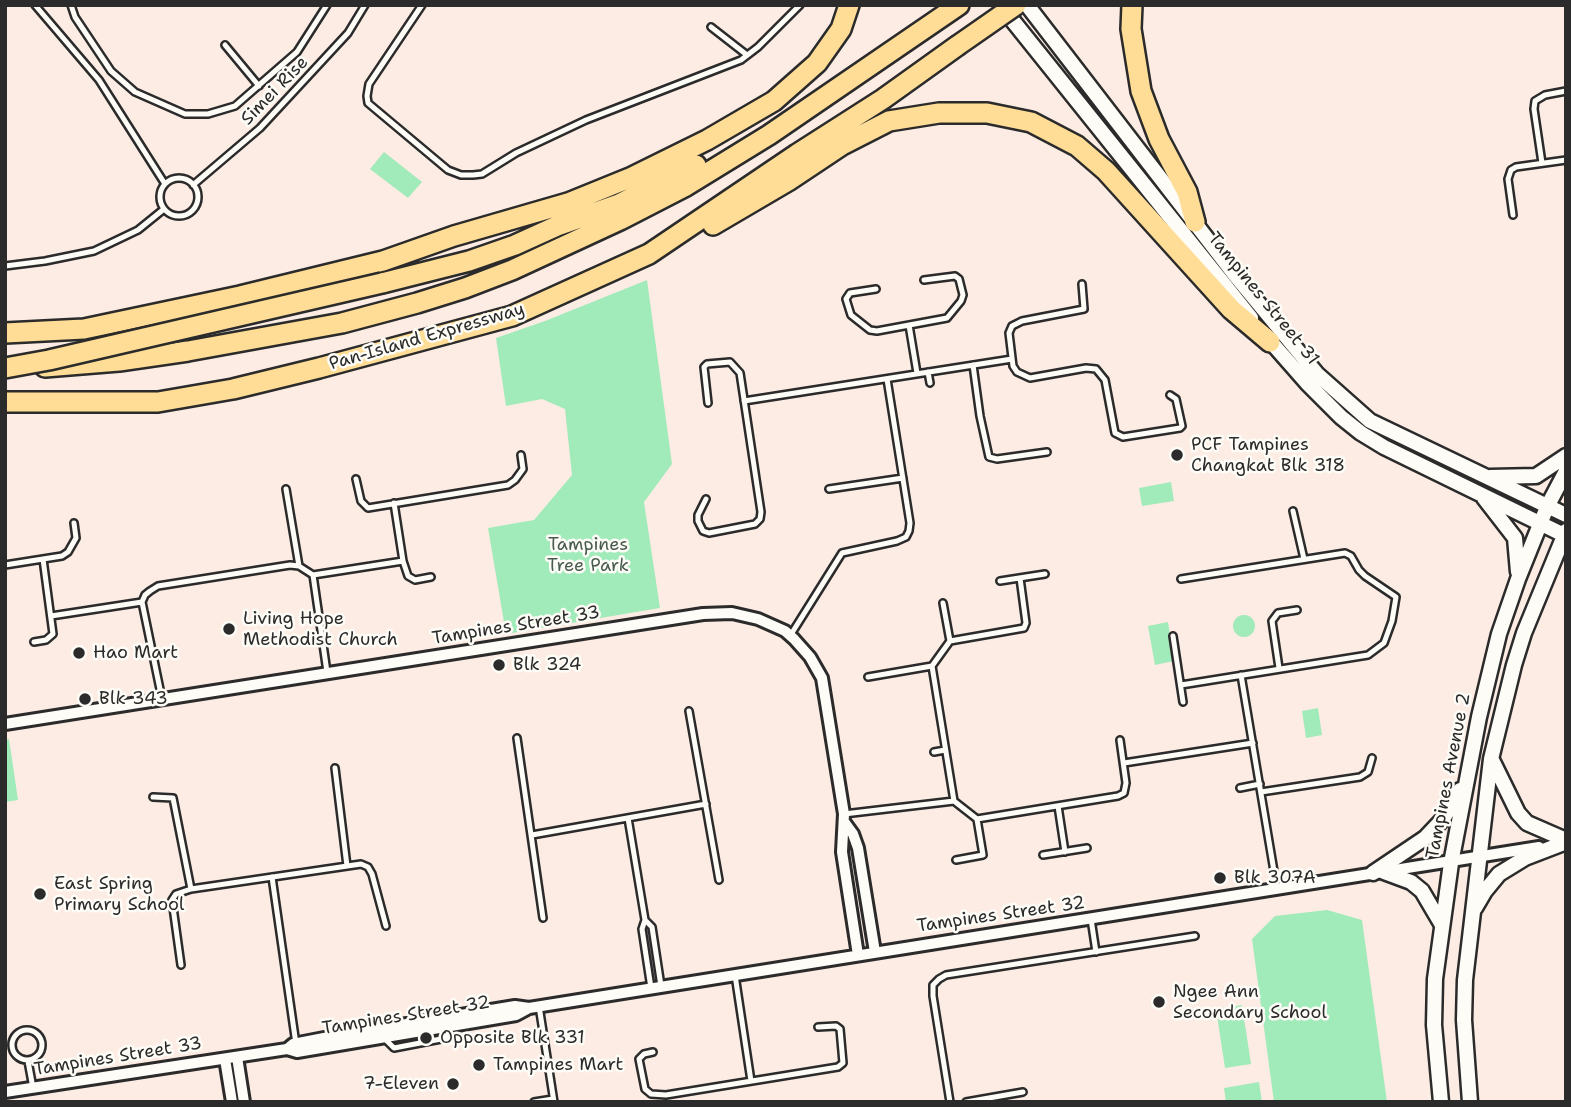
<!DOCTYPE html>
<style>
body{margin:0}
#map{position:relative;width:1571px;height:1107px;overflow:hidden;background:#fdece3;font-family:"Shantell Sans",sans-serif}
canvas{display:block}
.frame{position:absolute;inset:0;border:7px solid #2b2b2b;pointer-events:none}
</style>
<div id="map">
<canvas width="1571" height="1107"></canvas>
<div class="frame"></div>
</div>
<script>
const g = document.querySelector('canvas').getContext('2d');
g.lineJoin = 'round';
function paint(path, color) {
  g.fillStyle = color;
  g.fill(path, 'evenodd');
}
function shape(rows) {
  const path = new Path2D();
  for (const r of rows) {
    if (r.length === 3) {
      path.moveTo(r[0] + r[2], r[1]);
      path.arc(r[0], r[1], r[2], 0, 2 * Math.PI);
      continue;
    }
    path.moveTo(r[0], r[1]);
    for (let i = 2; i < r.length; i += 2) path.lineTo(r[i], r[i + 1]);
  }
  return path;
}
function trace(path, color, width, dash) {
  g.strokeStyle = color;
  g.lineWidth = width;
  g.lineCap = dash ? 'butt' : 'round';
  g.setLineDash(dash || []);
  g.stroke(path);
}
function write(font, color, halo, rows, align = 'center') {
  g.font = font + ' "Shantell Sans",sans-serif';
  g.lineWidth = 5;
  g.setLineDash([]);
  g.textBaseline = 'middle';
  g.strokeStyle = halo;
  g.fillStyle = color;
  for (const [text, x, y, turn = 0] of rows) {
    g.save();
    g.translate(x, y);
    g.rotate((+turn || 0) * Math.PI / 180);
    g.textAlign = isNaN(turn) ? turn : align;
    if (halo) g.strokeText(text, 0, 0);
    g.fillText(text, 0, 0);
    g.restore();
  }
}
const green = shape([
 [384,152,422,182,408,198,370,169],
 [647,280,672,464,644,502,660,608,506,634,488,528,534,520,572,475,565,409,542,399,506,406,496,338,545,321],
 [1171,482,1174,501,1142,506,1139,488],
 [1244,626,11],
 [1168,622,1174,661,1155,665,1148,626],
 [1318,708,1322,735,1306,738,1302,711],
 [9,739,18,800,5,802,5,740],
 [1327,910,1362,920,1387,1102,1274,1102,1252,939,1275,916],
 [1242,1005,1251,1064,1225,1068,1216,1009],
 [1259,1082,1262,1102,1226,1102,1224,1088]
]);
const lane = shape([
 [35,5,99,80,165,184],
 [71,5,75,17,111,71,135,92,185,114,208,114,235,106,297,52,327,5],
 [422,5,369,84,367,96,368,103,448,170,461,175,473,175,482,174,516,153,586,120,741,60,758,47,800,5],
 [711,27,747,55],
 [225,45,259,86],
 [1542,163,1534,109,1535,101,1545,95,1566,91],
 [179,197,19],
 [193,185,260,128,348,33,365,5],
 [1513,215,1508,179,1511,170,1516,167,1566,160],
 [5,266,45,261,94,251,138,230,164,209],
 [1082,284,1084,309,1022,321,1012,326,1009,333,1013,366,1017,372,1030,378,1086,368,1096,369,1105,380,1115,433,1123,437,1180,428,1182,426,1176,399,1170,395],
 [876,289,850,293,846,299,851,315,870,330,877,331,947,318,961,301,963,295,959,279,955,276,924,280],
 [909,325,917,373],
 [973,365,980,416,989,457,997,459,1047,452],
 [928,372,930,383],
 [744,401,1012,359],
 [356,479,361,501,368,508,508,485,515,480,523,469,521,455],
 [286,489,299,566],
 [829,489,903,478],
 [706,499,698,515,698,521,703,531,709,533,755,524,760,519,761,512,740,373,730,362,707,364,704,367,708,403],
 [394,503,403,561,408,576,415,580,431,577],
 [1293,511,1304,559],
 [5,565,62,556,68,552,76,538,74,523],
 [313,575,327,672],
 [1000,581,1045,574],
 [943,603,950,641],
 [51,616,142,602],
 [790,636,842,553,897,541,906,537,909,531,910,523,887,379],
 [1173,636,1183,702],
 [34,642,46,640,53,634,43,559],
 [1279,668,1272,621,1278,613,1297,610],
 [1241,675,1277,889],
 [868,677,932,666],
 [1181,685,1368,655,1384,643,1392,621,1396,597,1365,576,1359,570,1351,556,1345,553,1181,579],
 [162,699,142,602,145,595,150,591,158,586,290,565,299,566,313,575,403,561],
 [689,711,719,880],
 [517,738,543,918],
 [934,752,945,750],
 [1124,763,1253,743],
 [335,768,347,866],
 [1240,788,1260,784],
 [1261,792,1360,777,1368,772,1372,758],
 [153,797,173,798,191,889],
 [954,801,932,666,950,641,1024,628,1026,623,1020,578],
 [1058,806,1065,852],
 [844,814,954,801,977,819,983,855,956,860],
 [628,818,645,920,652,927,661,986],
 [977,819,1118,796,1124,793,1126,783,1120,740],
 [532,835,706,804],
 [1043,855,1087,848],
 [272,877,296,1044],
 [1091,919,1096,952],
 [645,920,642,929,651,988],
 [181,965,172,900,176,894,191,889,361,864,368,867,372,874,386,926],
 [735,975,751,1081],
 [539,1006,554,1102],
 [27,1045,15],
 [383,1037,394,1048,441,1039,446,1037,452,1026],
 [653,1052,644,1054,639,1059,645,1089,651,1094,666,1095,838,1067,843,1063,840,1029,836,1026,818,1027],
 [28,1061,33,1088],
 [534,1102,553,1099],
 [950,1102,933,996,933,985,939,979,946,975,1195,936],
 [966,1102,1023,1092]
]);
const street = shape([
 [5,724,703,614,732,613,758,619,785,631,794,639,810,657,822,678,844,814,842,852,858,955],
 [845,823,853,834,858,848,875,952],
 [287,1049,297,1052,516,1015,529,1008],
 [237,1057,244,1102],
 [225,1059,232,1102],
 [5,1092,287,1049,293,1044,329,1037,515,1006,529,1008,629,992,1539,847]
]);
const secondary = shape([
 [1027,5,1235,275,1317,374,1370,421,1566,515],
 [1001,6,1251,318],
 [1264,334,1307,383,1341,417,1361,433,1384,447,1564,535],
 [1490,477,1536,476,1566,456],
 [1484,498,1515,538,1518,572],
 [1492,760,1518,813,1527,823,1566,840],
 [1384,872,1411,882,1422,891,1442,925],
 [1373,873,1425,838,1443,819,1460,790],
 [1475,908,1485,891,1499,874,1525,858,1564,843],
 [1441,1102,1434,1025,1435,979,1451,863,1479,717,1499,634,1518,579,1547,507,1566,471],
 [1470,1102,1464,1020,1465,980,1491,759,1514,665,1524,633,1566,531]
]);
const highway = shape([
 [1132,5,1131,29,1141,91,1159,139,1187,192,1195,222],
 [713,225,788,181,842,145,889,121,939,113,987,113,1031,122,1077,146,1106,171,1231,309,1270,342],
 [382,283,469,261,515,245,557,226,619,204,696,165],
 [5,333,84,329,240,296,383,261,454,236,568,203,632,177,707,140,774,101,817,63,841,29,849,5],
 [45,367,119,361,188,351,342,323,417,303,465,288,512,270,620,220,686,186,769,135,959,5],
 [5,402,158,402,233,389,319,368,512,316,649,254,797,154,883,99,957,46]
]);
const highwayBridge = shape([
 [957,46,1016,5],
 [5,368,49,360,382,283]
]);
const markers = [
 [1177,455,7,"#2b2b2b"],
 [229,629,7,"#2b2b2b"],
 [79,653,7,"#2b2b2b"],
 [499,665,7,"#2b2b2b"],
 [85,699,7,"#2b2b2b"],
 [1220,878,7,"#2b2b2b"],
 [40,894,7,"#2b2b2b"],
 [1159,1002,7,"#2b2b2b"],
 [426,1038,7,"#2b2b2b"],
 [479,1065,7,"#2b2b2b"],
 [453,1084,7,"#2b2b2b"]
];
const streetNames = [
 ["Simei Rise",275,91,-46],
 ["Tampines Street 31",1263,299,51],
 ["Pan-Island Expressway",427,337,-16],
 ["Tampines Street 33",516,626,-9],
 ["Tampines Avenue 2",1449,776,-79],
 ["Tampines Street 32",1001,915,-8],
 ["Tampines Street 32",406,1016,-9],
 ["Tampines Street 33",118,1057,-9]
];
const poiNames = [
 ["PCF Tampines",1191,445],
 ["Changkat Blk 318",1191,466],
 ["Living Hope",243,619],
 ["Methodist Church",243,640],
 ["Hao Mart",93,653],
 ["Blk 324",513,665],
 ["Blk 343",99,699],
 ["Blk 307A",1234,878],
 ["East Spring",54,884],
 ["Primary School",54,905],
 ["Ngee Ann",1173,992],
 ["Secondary School",1173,1013],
 ["Opposite Blk 331",440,1038],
 ["Tampines Mart",493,1065],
 ["7-Eleven",439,1084,"right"]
];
const parkNames = [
 ["Tampines",588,545],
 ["Tree Park",588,566]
];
paint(green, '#a1eab9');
trace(lane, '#2b2b2b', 10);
trace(street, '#2b2b2b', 16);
trace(secondary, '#2b2b2b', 19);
trace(highway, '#2b2b2b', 24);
trace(lane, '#fdfcf7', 5);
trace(street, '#fdfcf7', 10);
trace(secondary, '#fdfcf7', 14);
trace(highway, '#ffdd96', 19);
trace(highwayBridge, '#2b2b2b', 24, []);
trace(highwayBridge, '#ffdd96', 19);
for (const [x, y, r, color] of markers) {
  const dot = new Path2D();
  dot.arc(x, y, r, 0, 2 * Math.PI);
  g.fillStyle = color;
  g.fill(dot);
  trace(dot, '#fdfcf7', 2.5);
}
write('18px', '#2b2b2b', '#fdfcf7', streetNames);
write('18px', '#2b2b2b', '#fdfcf7', poiNames, 'left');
write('18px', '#485b4e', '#fdfcf7', parkNames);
</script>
